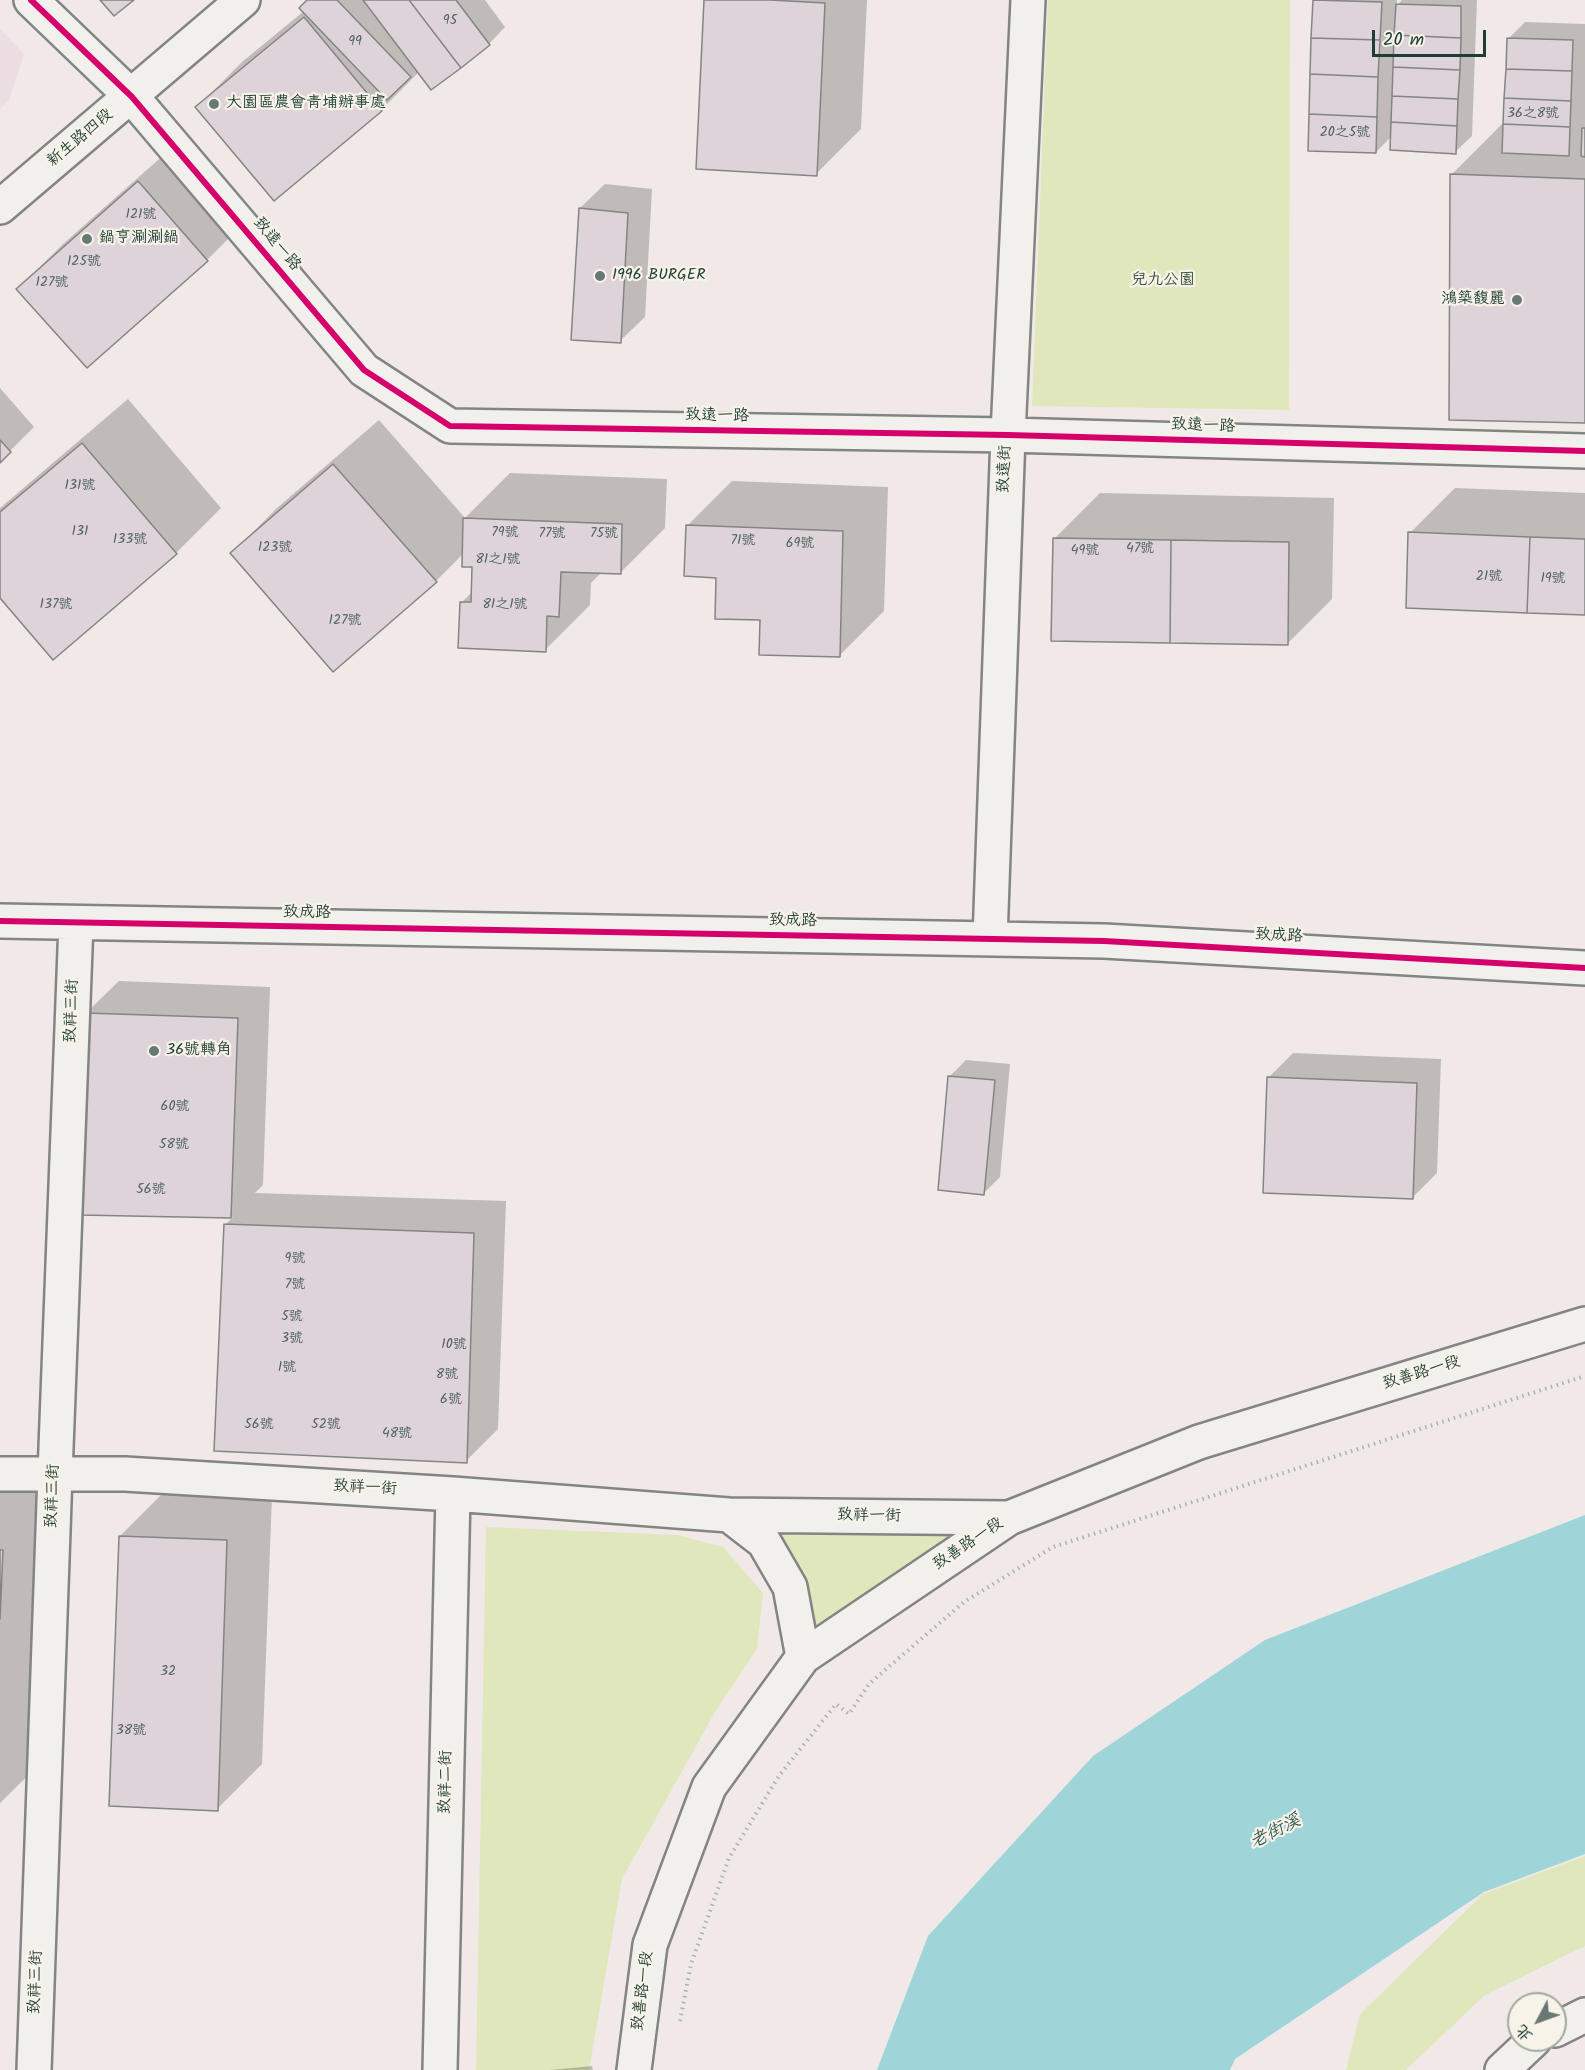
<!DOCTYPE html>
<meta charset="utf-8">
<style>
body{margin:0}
#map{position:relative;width:1585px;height:2070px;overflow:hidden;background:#f0e9e8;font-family:Kalam,"LXGW WenKai TC",sans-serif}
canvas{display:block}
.north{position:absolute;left:1507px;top:1992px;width:60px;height:60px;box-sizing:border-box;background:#f7f3e8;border:2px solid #a1aaa0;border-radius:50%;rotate:229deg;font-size:16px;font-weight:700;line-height:24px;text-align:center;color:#1f3d34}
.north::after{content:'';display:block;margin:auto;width:21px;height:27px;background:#687973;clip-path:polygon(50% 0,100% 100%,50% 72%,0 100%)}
.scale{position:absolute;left:1372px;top:30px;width:114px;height:27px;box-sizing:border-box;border:3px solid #1f3d34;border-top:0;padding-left:8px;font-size:18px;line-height:21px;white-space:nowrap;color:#1f3d34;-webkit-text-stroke:4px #f7f3e8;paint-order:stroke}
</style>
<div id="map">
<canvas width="1585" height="2070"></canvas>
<div class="north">北</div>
<div class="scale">20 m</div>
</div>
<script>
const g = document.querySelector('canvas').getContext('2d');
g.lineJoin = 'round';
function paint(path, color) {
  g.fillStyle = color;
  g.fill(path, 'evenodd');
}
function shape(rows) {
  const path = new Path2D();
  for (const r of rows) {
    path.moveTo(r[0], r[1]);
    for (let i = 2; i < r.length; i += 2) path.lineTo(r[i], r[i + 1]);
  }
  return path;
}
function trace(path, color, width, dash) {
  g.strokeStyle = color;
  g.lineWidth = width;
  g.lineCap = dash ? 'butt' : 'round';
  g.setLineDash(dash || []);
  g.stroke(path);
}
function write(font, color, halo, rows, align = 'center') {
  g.font = font + ' Kalam,"LXGW WenKai TC",sans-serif';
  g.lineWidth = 4.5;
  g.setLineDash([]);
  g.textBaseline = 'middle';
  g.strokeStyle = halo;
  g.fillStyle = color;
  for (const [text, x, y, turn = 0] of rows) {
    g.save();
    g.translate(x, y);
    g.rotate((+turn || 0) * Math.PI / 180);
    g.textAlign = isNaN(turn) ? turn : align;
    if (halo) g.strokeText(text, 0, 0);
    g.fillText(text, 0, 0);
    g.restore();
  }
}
const built = shape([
 [0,29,24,54,9,100,0,109]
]);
const green = shape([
 [1048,0,1290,0,1289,410,1032,406],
 [729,1515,1009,1518,803,1657,790,1587],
 [486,1527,678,1535,723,1547,763,1593,757,1649,714,1714,622,1879,589,2070,476,2070],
 [1585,1856,1585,1946,1485,1995,1406,2070,1346,2070,1360,2014,1483,1894]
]);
const water = shape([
 [1585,1515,1585,1854,1484,1892,1235,2059,1230,2070,877,2070,928,1936,1093,1756,1265,1640]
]);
const shadow = shape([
 [309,0,485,0,505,27,489,44,419,72,381,110,274,199,197,107,242,62,304,11],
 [706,0,867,0,861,129,816,174],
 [1314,0,1397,0,1397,5,1402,0,1477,0,1472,136,1455,152,1392,136,1376,152,1310,150],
 [1525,22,1585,24,1585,421,1451,175,1505,121,1509,38],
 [184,137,252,215,207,260,87,366,18,289,63,244],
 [605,184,652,189,645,317,620,341,580,208],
 [0,388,34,427,0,461],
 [128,399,221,508,176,553,0,596,0,508],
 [379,420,465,518,510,473,667,479,665,528,620,573,602,572,591,583,590,605,545,650,461,603,473,591,474,566,464,553,436,581,232,553,277,508],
 [732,481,888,487,884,611,839,656,762,619,718,576,687,526],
 [1455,488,1585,493,1585,613,1410,533],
 [1100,493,1334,498,1332,599,1287,644,1055,538],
 [119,981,270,987,263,1185,255,1193,506,1201,498,1429,466,1461,225,1225,233,1217,80,1213,86,1013],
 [1293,1053,1441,1059,1437,1173,1412,1198,1268,1078],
 [966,1060,1010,1064,1000,1177,983,1194,949,1077],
 [0,1479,71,1482,59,1745,0,1803],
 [165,1491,272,1495,262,1764,217,1809,120,1536],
 [592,2066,593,2070,550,2070]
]);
const building = shape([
 [100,0,134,0,114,16,100,0],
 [307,0,337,0,411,77,387,100,299,8,307,0],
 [363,0,409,0,461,68,431,90,363,0],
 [409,0,456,0,490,45,461,68,409,0],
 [704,0,770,0,825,3,817,176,696,169,704,0],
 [1313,0,1382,2,1380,40,1311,38,1313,0],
 [1396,4,1461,6,1461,38,1394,35,1396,4],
 [304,17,382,111,274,201,195,107,304,17],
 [1394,35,1461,38,1460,70,1393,67,1394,35],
 [1311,38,1380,40,1378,77,1310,74,1311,38],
 [1507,38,1573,40,1572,71,1506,69,1507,38],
 [1393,67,1460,70,1458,99,1392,96,1393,67],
 [1506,69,1572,71,1571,101,1504,98,1506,69],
 [1310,74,1378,77,1377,117,1309,114,1310,74],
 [1392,96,1458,99,1457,126,1391,122,1392,96],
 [1504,98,1571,101,1570,127,1503,124,1504,98],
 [1309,114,1377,117,1376,153,1308,151,1309,114],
 [1391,122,1457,126,1456,154,1390,150,1391,122],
 [1503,124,1570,127,1569,156,1502,153,1503,124],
 [1582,128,1585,128,1585,157,1581,156,1582,128],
 [1450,174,1585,179,1585,423,1449,420,1450,174],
 [138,181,208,261,87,368,16,289,138,181],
 [579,208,628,213,621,343,571,340,579,208],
 [0,440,11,452,0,463,0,440],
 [82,443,177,554,53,660,0,598,0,512,82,443],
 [333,464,437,582,333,672,230,553,333,464],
 [463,518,622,524,621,574,561,572,559,617,547,616,546,652,458,648,460,602,471,602,472,567,462,567,463,518],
 [686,525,843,531,840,657,759,655,760,620,715,619,716,578,684,576,686,525],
 [1408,532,1530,537,1527,613,1406,608,1408,532],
 [1530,537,1585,539,1585,615,1527,613,1530,537],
 [1053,538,1171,540,1170,643,1051,641,1053,538],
 [1171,540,1289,542,1288,645,1170,643,1171,540],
 [85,1013,238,1018,231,1218,79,1215,85,1013],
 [948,1076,995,1080,984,1195,938,1190,948,1076],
 [1267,1077,1417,1083,1413,1199,1263,1193,1267,1077],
 [224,1224,474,1233,467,1463,214,1451,224,1224],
 [119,1536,227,1540,218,1811,109,1806,119,1536],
 [0,1550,3,1550,0,1619,0,1550]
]);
const path = shape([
 [680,2021,691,1964,729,1858,779,1776,836,1704,849,1714,869,1684,964,1602,1053,1547,1585,1376]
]);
const street = shape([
 [31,0,132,97,364,370,450,426,1008,435,1585,451],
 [0,207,243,0],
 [0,921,1104,941,1585,968],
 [990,939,1008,435,1028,0],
 [0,1474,125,1474,453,1494,729,1515,1009,1518],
 [729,1515,764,1542,790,1587,803,1657],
 [1555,2030,1585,2015],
 [34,2070,55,1474,76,923],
 [440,2070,453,1494],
 [634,2070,650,1945,709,1787,803,1657,1009,1518,1199,1442,1585,1324],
 [1502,2070,1534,2040]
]);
const cycleway = shape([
 [31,0,132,97,364,370,450,426,1008,435,1585,451],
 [0,921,1104,941,1585,968]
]);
const markers = [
 [214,104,6,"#687973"],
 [87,239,6,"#687973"],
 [600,276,6,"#687973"],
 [1517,300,6,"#687973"],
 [154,1051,6,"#687973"]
];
const numberNames = [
 ["95",450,22],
 ["99",355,43],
 ["36之8號",1533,115],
 ["20之5號",1345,134],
 ["121號",141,216],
 ["125號",84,263],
 ["127號",52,284],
 ["131號",80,487],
 ["131",80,533],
 ["79號",505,534],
 ["77號",552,535],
 ["75號",604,535],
 ["133號",130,541],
 ["71號",743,542],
 ["69號",800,545],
 ["123號",275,549],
 ["47號",1140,550],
 ["49號",1085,552],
 ["81之1號",498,561],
 ["21號",1489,578],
 ["19號",1553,580],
 ["137號",56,606],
 ["81之1號",505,606],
 ["127號",345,622],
 ["60號",175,1108],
 ["58號",174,1146],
 ["56號",151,1191],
 ["9號",295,1260],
 ["7號",295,1286],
 ["5號",292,1318],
 ["3號",292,1340],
 ["10號",454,1346],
 ["1號",287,1369],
 ["8號",447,1376],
 ["6號",451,1401],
 ["56號",259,1426],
 ["52號",326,1426],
 ["48號",397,1435],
 ["32",168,1673],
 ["38號",131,1732]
];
const poiNames = [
 ["大園區農會青埔辦事處",226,104],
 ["鍋亨涮涮鍋",99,239],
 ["1996 BURGER",612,276],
 ["鴻築馥麗",1505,300,"right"],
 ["36號轉角",166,1051]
];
const streetNames = [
 ["新生路四段",81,139,-40],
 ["致遠一路",276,245,50],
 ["致遠一路",717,417,1],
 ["致遠一路",1203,427,2],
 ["致遠街",1006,469,-88],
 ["致成路",307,914,1],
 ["致成路",793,922,1],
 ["致成路",1279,937,3],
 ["致祥三街",73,1011,-88],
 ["致善路一段",1422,1374,-17],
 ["致祥一街",365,1489,3],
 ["致祥三街",54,1496,-88],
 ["致祥一街",869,1517,1],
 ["致善路一段",969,1545,-34],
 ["致祥二街",447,1782,-89],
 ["致祥三街",37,1982,-88],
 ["致善路一段",644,1991,-83]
];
const parkNames = [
 ["兒九公園",1163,281]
];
const waterNames = [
 ["老街溪",1276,1833,-27]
];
paint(built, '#ebdde1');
paint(green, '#e0e7bd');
paint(water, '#9fd5d9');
paint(shadow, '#0003');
paint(building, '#ded3d9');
trace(building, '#838583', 1.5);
trace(street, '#838583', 38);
trace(path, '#afb1ad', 4, [1.5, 4.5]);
trace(street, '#f2f0ec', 33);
trace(cycleway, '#d6006c', 6);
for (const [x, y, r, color] of markers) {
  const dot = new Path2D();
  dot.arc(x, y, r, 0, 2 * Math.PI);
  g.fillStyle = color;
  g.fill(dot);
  trace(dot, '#f7f3e8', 2);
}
write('14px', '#50635e', null, numberNames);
write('16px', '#1f3d34', '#f7f3e8', poiNames, 'left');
write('16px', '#1f3d34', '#f7f3e8', streetNames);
write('16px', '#3a5643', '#f7f3e8', parkNames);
write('italic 18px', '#325a54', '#f7f3e8', waterNames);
</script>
